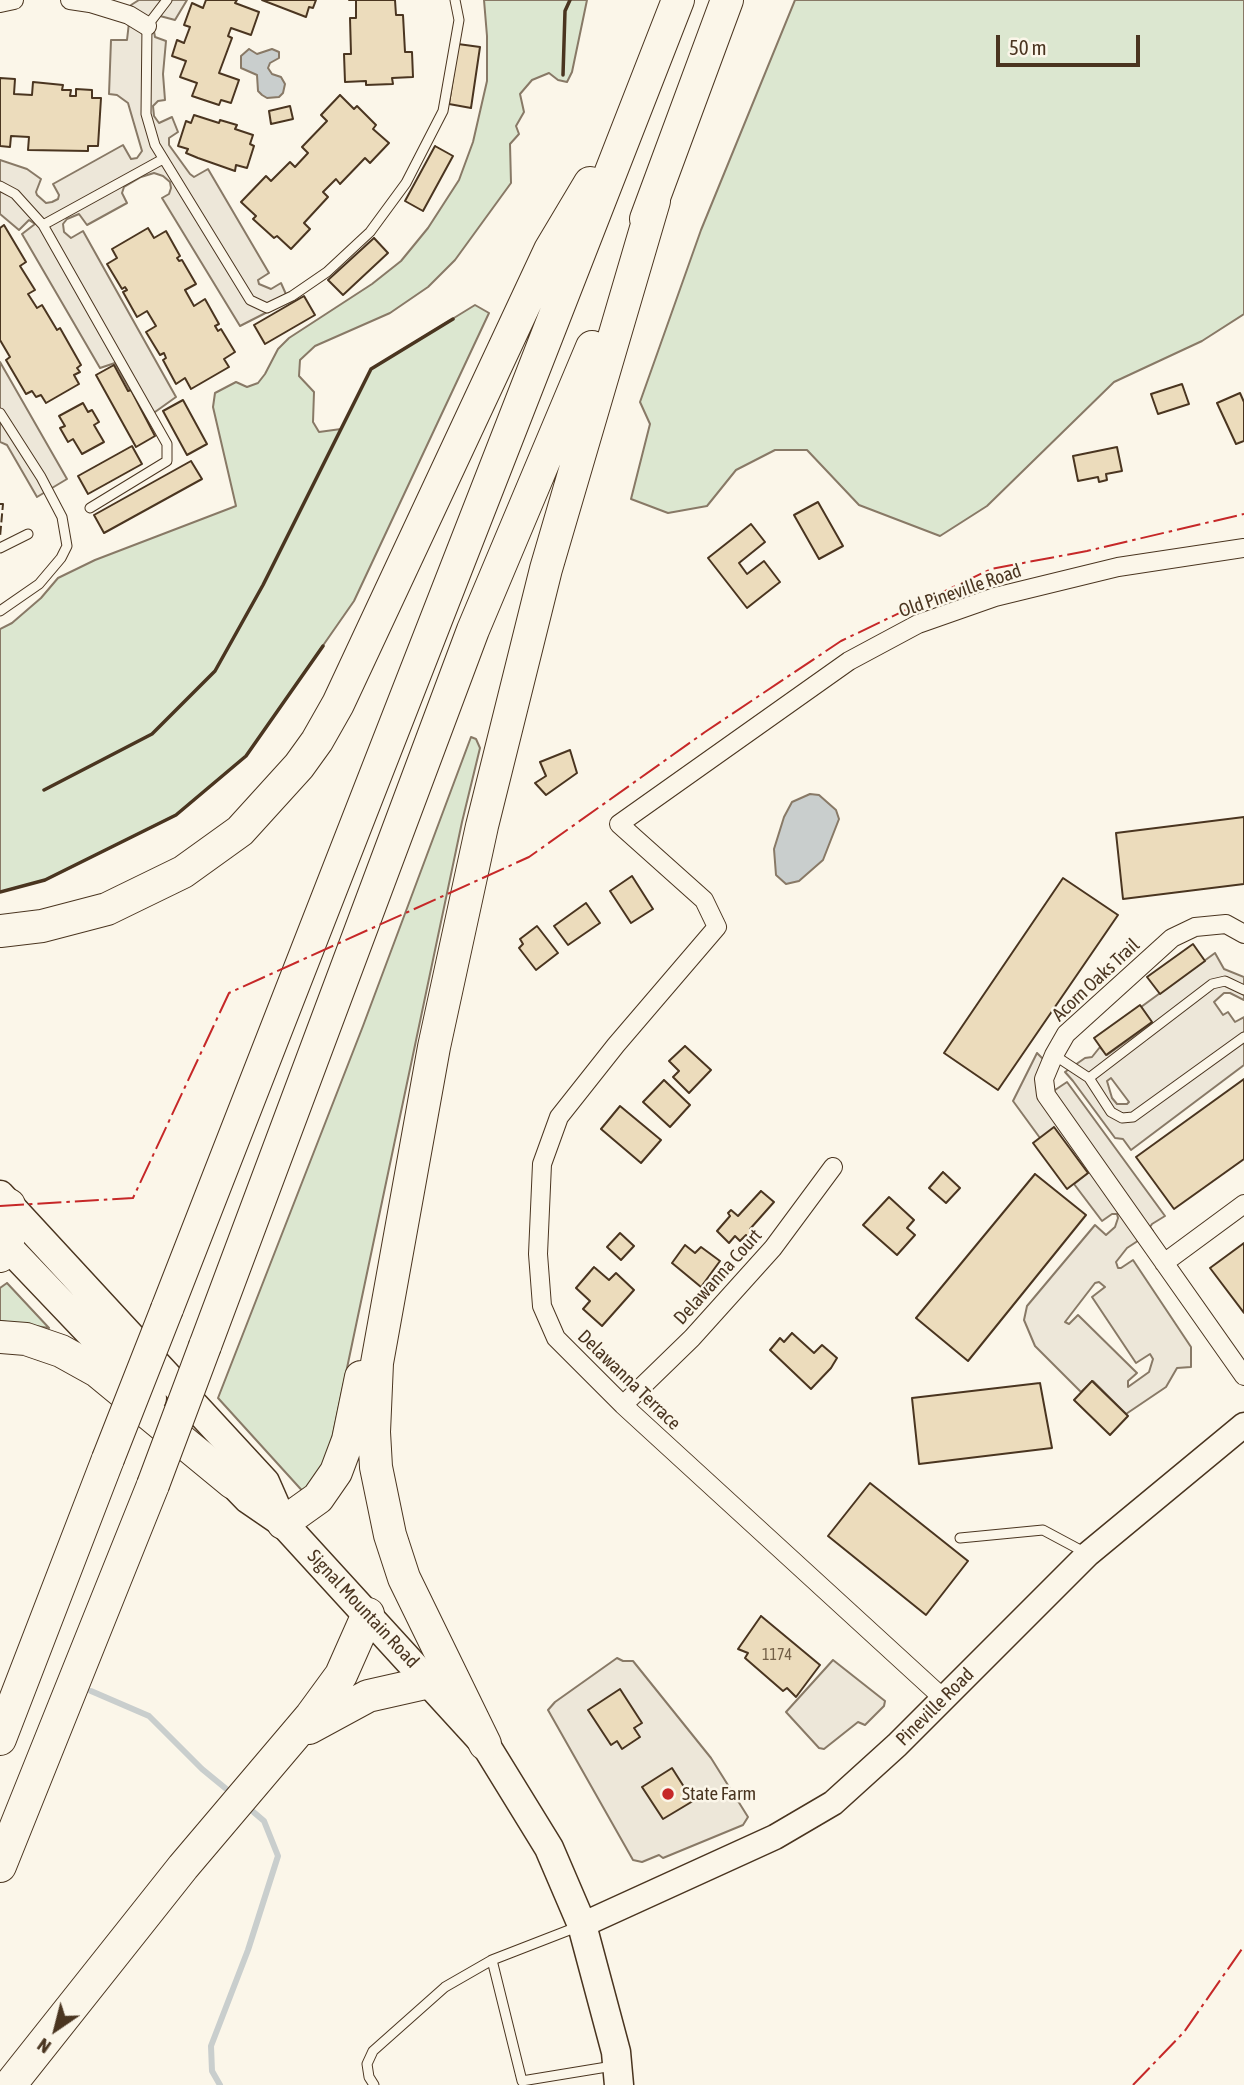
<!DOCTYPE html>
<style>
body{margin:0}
#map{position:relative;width:1244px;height:2085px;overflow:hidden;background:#fbf6e9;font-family:"Asap Condensed",sans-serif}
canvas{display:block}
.north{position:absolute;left:21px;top:1994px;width:70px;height:70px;-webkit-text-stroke:5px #fbf6e9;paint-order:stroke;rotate:215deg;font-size:19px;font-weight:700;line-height:28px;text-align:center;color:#4a3520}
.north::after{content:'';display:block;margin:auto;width:24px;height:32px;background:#4a3520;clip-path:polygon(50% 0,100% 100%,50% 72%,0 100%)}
.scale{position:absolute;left:996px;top:35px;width:144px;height:32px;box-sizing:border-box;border:4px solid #4a3520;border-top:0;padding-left:9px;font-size:21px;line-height:24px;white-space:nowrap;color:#4a3520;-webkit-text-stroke:5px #fbf6e9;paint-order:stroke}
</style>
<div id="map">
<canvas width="1244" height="2085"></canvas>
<div class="north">N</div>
<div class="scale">50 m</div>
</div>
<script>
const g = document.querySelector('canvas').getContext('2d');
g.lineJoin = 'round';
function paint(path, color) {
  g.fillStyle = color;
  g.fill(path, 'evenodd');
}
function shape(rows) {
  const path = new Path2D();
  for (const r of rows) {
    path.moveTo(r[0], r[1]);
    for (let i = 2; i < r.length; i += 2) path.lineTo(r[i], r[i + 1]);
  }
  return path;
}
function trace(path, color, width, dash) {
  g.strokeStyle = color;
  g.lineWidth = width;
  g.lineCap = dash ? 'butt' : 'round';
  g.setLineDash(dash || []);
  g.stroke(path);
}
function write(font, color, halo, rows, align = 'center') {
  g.font = font + ' "Asap Condensed",sans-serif';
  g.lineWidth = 5;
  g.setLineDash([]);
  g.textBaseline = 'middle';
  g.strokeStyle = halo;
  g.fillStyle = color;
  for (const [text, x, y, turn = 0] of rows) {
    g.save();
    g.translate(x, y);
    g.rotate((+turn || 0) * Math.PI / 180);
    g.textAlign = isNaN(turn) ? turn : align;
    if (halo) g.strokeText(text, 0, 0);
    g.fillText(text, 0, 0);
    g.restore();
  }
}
const green = shape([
 [484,0,587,0,572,72,567,82,558,80,549,73,532,80,520,94,524,112,516,126,519,134,510,144,511,183,455,260,428,287,390,313,315,346,300,360,299,376,314,392,313,422,319,432,341,429,371,369,475,305,489,313,354,601,246,756,176,815,45,880,0,892,0,629,12,623,41,598,58,578,95,560,236,506,213,407,215,393,236,382,247,387,258,383,265,374,278,349,289,338,372,284,401,261,428,228,459,180,473,142,487,81,487,36,484,0],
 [795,0,1244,0,1244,314,1202,341,1114,382,987,506,940,536,859,505,807,450,775,450,736,470,707,506,668,513,631,499,650,424,640,402,701,230,795,0],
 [471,737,476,739,480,748,462,822,327,1463,307,1496,218,1398,363,1026,471,737],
 [7,1283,49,1328,0,1321,0,1288,7,1283]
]);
const parking = shape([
 [139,0,187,0,175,20,160,16,153,26,155,37,166,41,163,74,165,100,158,101,153,106,154,116,159,123,172,117,178,132,169,138,169,145,190,174,194,177,208,169,269,273,258,280,259,284,271,289,281,283,289,301,240,326,162,198,169,194,171,188,170,182,163,176,154,173,141,177,124,187,122,193,127,203,87,225,79,214,67,219,63,224,64,232,71,238,83,231,176,397,148,417,132,388,129,389,115,363,100,368,22,234,35,224,29,220,19,230,0,214,0,160,27,169,41,179,36,192,37,195,46,203,52,202,58,199,59,195,53,184,123,145,131,159,137,158,142,151,128,103,117,95,109,94,111,40,127,40,131,5,139,0],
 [0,362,67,479,37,497,7,445,0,442,0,362],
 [1215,953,1224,969,1244,977,1244,1000,1230,993,1224,993,1214,1002,1223,1015,1228,1012,1235,1022,1244,1017,1244,1065,1131,1150,1123,1139,1115,1138,1073,1081,1065,1072,1085,1058,1092,1057,1100,1047,1107,1055,1152,1023,1141,1007,1215,953],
 [1111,1078,1129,1102,1127,1104,1117,1104,1112,1098,1107,1081,1111,1078],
 [1037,1053,1055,1071,1051,1088,1055,1090,1067,1082,1165,1216,1152,1224,1150,1227,1153,1231,1127,1248,1116,1262,1118,1268,1121,1268,1133,1260,1191,1347,1191,1367,1177,1368,1166,1387,1126,1414,1093,1381,1081,1392,1035,1346,1024,1320,1027,1306,1095,1225,1106,1235,1115,1227,1118,1218,1117,1214,1112,1214,1102,1221,1074,1184,1088,1173,1040,1138,1013,1101,1037,1053],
 [1099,1282,1105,1287,1092,1297,1136,1363,1150,1354,1153,1359,1149,1372,1128,1387,1128,1381,1137,1373,1078,1315,1069,1324,1065,1322,1095,1283,1099,1282],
 [617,1658,623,1661,633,1661,711,1758,748,1817,743,1825,663,1858,659,1855,642,1862,633,1860,548,1710,555,1702,617,1658],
 [833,1660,885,1701,884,1706,865,1725,858,1722,824,1749,819,1748,786,1712,833,1660]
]);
const water = shape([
 [249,49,257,54,272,49,279,52,279,58,270,63,268,68,272,74,281,77,285,84,283,93,279,97,267,98,262,95,258,91,257,75,241,68,241,56,249,49],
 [810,794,819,795,836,810,839,819,823,860,799,881,786,884,776,875,774,849,784,817,792,802,810,794]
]);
const stream = shape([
 [91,1691,149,1716,202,1769,230,1792],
 [220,2085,212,2071,211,2046,248,1950,278,1856,264,1821,250,1809]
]);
const building = shape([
 [206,0,237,0,235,3,259,12,251,35,231,28,228,36,232,38,219,73,239,80,231,103,221,100,219,105,192,96,197,83,180,77,186,61,172,56,177,40,184,43,190,27,184,25,192,3,203,8,206,0],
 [262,0,316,0,313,8,309,7,306,17,262,0],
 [349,0,395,0,396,15,403,15,405,52,412,52,413,77,392,78,393,84,366,85,366,81,345,82,344,54,351,54,350,18,356,18,356,0,349,0],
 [458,44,480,47,471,108,449,104,458,44],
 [0,78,15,79,14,94,32,95,33,82,63,85,62,90,71,90,70,96,76,96,76,89,92,90,92,98,101,98,98,146,88,146,88,151,28,150,29,137,11,136,10,147,0,146,0,78],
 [340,95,354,109,357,106,376,125,373,129,389,143,370,163,365,158,340,184,336,179,323,192,328,197,304,223,310,229,291,249,277,236,274,238,253,219,256,216,241,202,266,176,271,181,290,162,295,167,308,153,302,147,327,121,321,115,340,95],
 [290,106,293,119,271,124,269,111,290,106],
 [194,115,219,123,220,120,237,125,235,129,253,135,250,144,254,146,247,168,236,165,235,171,198,158,186,153,188,149,178,146,186,121,191,123,194,115],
 [435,146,453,156,423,211,405,201,435,146],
 [4,225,26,262,20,266,35,290,28,294,37,308,42,305,57,330,60,328,81,365,77,368,80,372,74,375,79,384,46,403,41,395,36,397,32,391,26,394,6,360,10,357,0,340,0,228,4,225],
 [148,228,154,238,166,231,180,256,177,258,179,261,182,260,196,284,185,290,194,306,205,299,219,324,215,326,218,331,221,329,235,352,224,359,229,367,191,389,185,378,176,384,163,360,166,358,164,353,160,355,146,332,156,326,147,311,137,317,123,292,127,290,125,287,122,289,107,264,117,258,112,249,148,228],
 [374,238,388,253,343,295,328,280,374,238],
 [304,296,315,315,265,344,254,325,304,296],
 [114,365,128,391,131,390,155,436,136,447,96,375,114,365],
 [1182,384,1189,404,1158,414,1151,394,1182,384],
 [1240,393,1244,402,1244,441,1236,444,1217,403,1240,393],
 [183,400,207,444,187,455,163,411,183,400],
 [83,403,88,412,92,410,99,422,94,425,104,442,82,454,73,439,68,442,60,428,65,426,59,416,83,403],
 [132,446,142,464,88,494,78,476,132,446],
 [1117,447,1122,471,1106,474,1107,480,1099,482,1098,477,1078,481,1073,456,1117,447],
 [191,461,202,479,104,533,94,515,191,461],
 [818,502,843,546,819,559,794,515,818,502],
 [751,524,765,542,739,563,747,574,764,561,780,582,747,608,708,558,751,524],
 [570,750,577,773,546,795,535,783,546,776,540,762,570,750],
 [1244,817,1244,884,1123,899,1116,833,1244,817],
 [632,876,653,909,631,923,610,891,632,876],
 [1063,878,1118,915,998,1090,944,1053,1063,878],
 [586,903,600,923,568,945,554,926,586,903],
 [537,926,558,953,536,970,519,948,523,944,520,939,537,926],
 [1193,944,1205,961,1160,994,1147,977,1193,944],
 [1140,1005,1152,1022,1106,1055,1094,1038,1140,1005],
 [685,1046,711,1070,689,1093,673,1077,679,1071,669,1061,685,1046],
 [1244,1079,1244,1159,1174,1209,1136,1157,1244,1079],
 [664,1080,690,1105,670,1127,643,1102,664,1080],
 [620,1106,661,1140,641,1163,601,1129,620,1106],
 [1054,1127,1088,1173,1067,1189,1033,1143,1054,1127],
 [943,1172,960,1188,946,1203,929,1188,943,1172],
 [1035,1174,1086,1215,968,1361,916,1318,1035,1174],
 [761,1191,774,1202,750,1229,753,1232,748,1237,746,1235,740,1241,735,1236,729,1243,717,1231,730,1216,728,1213,731,1210,738,1216,761,1191],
 [889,1197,914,1220,907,1228,915,1235,897,1255,863,1225,889,1197],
 [620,1233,634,1246,621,1260,607,1247,620,1233],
 [1244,1243,1244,1313,1210,1268,1244,1243],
 [685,1245,695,1253,701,1247,720,1261,701,1287,672,1263,685,1245],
 [594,1267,609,1280,616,1273,634,1290,602,1326,583,1309,590,1301,576,1288,594,1267],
 [792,1333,814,1353,822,1345,837,1358,831,1368,811,1389,770,1350,780,1338,784,1342,792,1333],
 [1092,1381,1128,1416,1110,1435,1074,1400,1092,1381],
 [1040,1383,1052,1448,919,1464,912,1398,1040,1383],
 [870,1483,968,1561,926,1615,828,1536,870,1483],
 [761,1616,820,1665,796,1697,787,1688,783,1691,745,1658,748,1653,738,1649,761,1616],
 [620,1689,642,1723,634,1728,640,1737,622,1749,617,1741,611,1745,588,1710,620,1689],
 [672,1768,693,1801,663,1819,642,1787,672,1768]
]);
const lane = shape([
 [167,0,147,26,146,114,155,145,250,300,267,308,292,296,327,272,370,232,406,183,443,111,459,20,455,0],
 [0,186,15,194,43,225],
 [0,413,41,477,62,517,67,546,61,558,39,584,0,611],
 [90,508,167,461,167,444,43,225,163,159],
 [0,548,28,534],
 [1054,1055,1089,1078,1111,1112,1122,1118,1133,1117,1244,1037],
 [1089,1078,1212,984,1225,981,1244,990],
 [960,1538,1043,1530,1086,1553],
 [577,1927,492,1960,522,2081,613,2066],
 [374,2085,369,2077,367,2064,373,2051,445,1987,492,1960]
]);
const street = shape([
 [70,0,90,3,129,15,147,26],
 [0,3,14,0],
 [1244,934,1226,924,1195,927,1172,938,1066,1034,1054,1055,1044,1079,1046,1095,1244,1376],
 [1164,1263,1244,1204],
 [623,1405,692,1338,773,1248,833,1167],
 [944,1699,623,1405,556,1338,542,1306,538,1254,542,1164,559,1117,616,1045,717,927,704,900,619,824,849,661,918,624,995,597,1118,567,1244,548]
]);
const secondary = shape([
 [582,1925,775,1837,833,1803,897,1745,1088,1554,1244,1425]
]);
const primary = shape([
 [0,1195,265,1482,283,1523,485,1744,549,1848,582,1925,616,2052,619,2085],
 [7,1246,152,1398],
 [218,1468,248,1499,283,1523]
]);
const highway = shape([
 [646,219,727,0],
 [0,931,42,926,107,909,183,872,240,831,299,766,317,741,338,704,550,250,590,183],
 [0,1256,7,1246,10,1231,9,1205],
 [167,1309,678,0],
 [0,1337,26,1339,61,1351,97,1371,233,1483],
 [205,1346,473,630,592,347],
 [283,1523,318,1498,336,1472,348,1440,361,1377],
 [309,1728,368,1696,430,1682],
 [0,1739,108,1459],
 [485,1744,404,1578,390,1535,376,1467,374,1432,377,1363,434,1047,482,826,546,569,654,201],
 [0,1866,153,1485],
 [10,2085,183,1867,311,1716,341,1675,368,1614]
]);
const highwayBridge = shape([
 [108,1459,167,1309],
 [153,1485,205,1346]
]);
const fence = shape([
 [0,504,3,504,0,537]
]);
const wall = shape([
 [563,75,565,11,570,0],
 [44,790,152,734,215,671,263,585,371,369,453,319],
 [0,892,45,880,176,815,246,756,323,646]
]);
const power = shape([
 [0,1206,133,1198,229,993,529,857,705,732,841,641,991,569,1087,551,1244,514],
 [1133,2085,1184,2032,1244,1946]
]);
const markers = [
 [668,1794,7,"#c62828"]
];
const numberNames = [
 ["1174",777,1655]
];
const streetNames = [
 ["Old Pineville Road",960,591,-19],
 ["Acorn Oaks Trail",1096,980,-43],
 ["Delawanna Court",718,1277,-48],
 ["Delawanna Terrace",629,1380,44],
 ["Signal Mountain Road",363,1609,47],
 ["Pineville Road",935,1707,-45]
];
const poiNames = [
 ["State Farm",682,1794]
];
paint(green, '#dce7d0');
trace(green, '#887966', 2);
paint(parking, '#ede7d9');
trace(parking, '#887966', 2);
paint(water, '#c9cecd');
trace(water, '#887966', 2);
trace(stream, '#c9cecd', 6);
paint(building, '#ecdcbc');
trace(building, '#4a3520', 2);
trace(lane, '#4a3520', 11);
trace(street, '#4a3520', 20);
trace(secondary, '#4a3520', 27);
trace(primary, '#4a3520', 31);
trace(highway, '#4a3520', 34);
trace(lane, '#fbf6e9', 9);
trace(street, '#fbf6e9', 18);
trace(secondary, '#fbf6e9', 24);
trace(primary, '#fbf6e9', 28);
trace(highway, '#fbf6e9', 32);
trace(highwayBridge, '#4a3520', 34, []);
trace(highwayBridge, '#fbf6e9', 32);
trace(fence, '#4a3520', 2, [9, 3.5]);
trace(wall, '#4a3520', 3.5);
trace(power, '#c62828', 2, [24, 5, 3.5, 5]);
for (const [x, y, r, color] of markers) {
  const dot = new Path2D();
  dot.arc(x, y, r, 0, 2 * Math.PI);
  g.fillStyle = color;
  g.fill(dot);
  trace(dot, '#fbf6e9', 2.5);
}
write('16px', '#725f47', null, numberNames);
write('19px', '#4a3520', '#fbf6e9', streetNames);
write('19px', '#4a3520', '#fbf6e9', poiNames, 'left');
</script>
